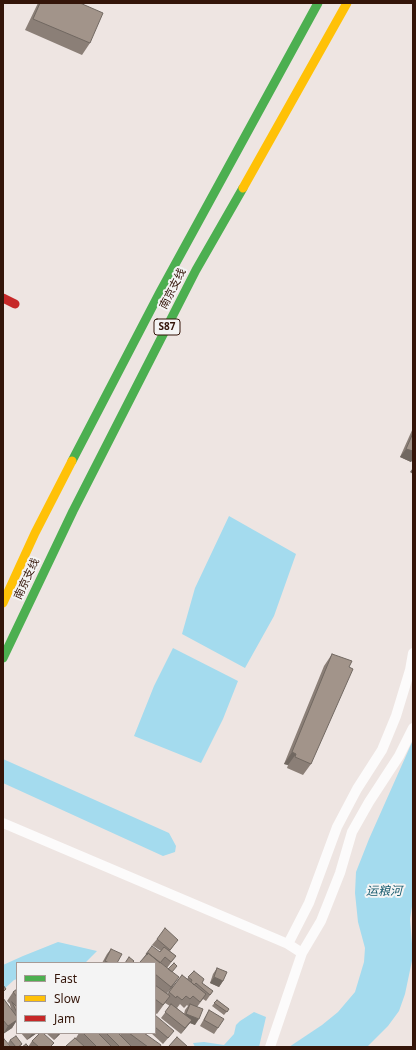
<!DOCTYPE html>
<meta charset="utf-8">
<style>
body{margin:0}
#map{position:relative;width:416px;height:1050px;overflow:hidden;background:#eee5e2;font-family:"Noto Sans",sans-serif}
canvas{display:block}
.frame{position:absolute;inset:0;border:4px solid #341509;pointer-events:none}
.legend{position:absolute;left:16px;top:962px;width:140px;height:72px;box-sizing:border-box;background:#f4f4f4;border:1px solid #a79b96;margin:0;padding:5px 7px;list-style:none;font-size:12px;color:#341509}
.legend li{display:flex;align-items:center;gap:8px;height:20px}
.legend b{width:20px;border:1px solid #a79b96}
</style>
<div id="map">
<canvas width="416" height="1050"></canvas>
<div class="frame"></div>
<ul class="legend">
<li><b style="height:5px;background:#4caf50"></b>Fast</li>
<li><b style="height:5px;background:#ffc107"></b>Slow</li>
<li><b style="height:5px;background:#c62828"></b>Jam</li>
</ul>
</div>
<script>
const g = document.querySelector('canvas').getContext('2d');
g.lineJoin = 'round';
function paint(path, color) {
  g.fillStyle = color;
  g.fill(path, 'evenodd');
}
function shape(rows) {
  const path = new Path2D();
  for (const r of rows) {
    path.moveTo(r[0], r[1]);
    for (let i = 2; i < r.length; i += 2) path.lineTo(r[i], r[i + 1]);
  }
  return path;
}
function trace(path, color, width, dash) {
  g.strokeStyle = color;
  g.lineWidth = width;
  g.lineCap = dash ? 'butt' : 'round';
  g.setLineDash(dash || []);
  g.stroke(path);
}
function write(font, color, halo, rows, align = 'center') {
  g.font = font + ' "Noto Sans","Noto Sans SC",sans-serif';
  g.lineWidth = 4;
  g.setLineDash([]);
  g.textBaseline = 'middle';
  g.strokeStyle = halo;
  g.fillStyle = color;
  for (const [text, x, y, turn = 0] of rows) {
    g.save();
    g.translate(x, y);
    g.rotate((+turn || 0) * Math.PI / 180);
    g.textAlign = isNaN(turn) ? turn : align;
    if (halo) g.strokeText(text, 0, 0);
    g.fillText(text, 0, 0);
    g.restore();
  }
}
const water = shape([
 [229,516,296,554,274,616,245,668,182,634,195,588],
 [173,648,238,681,223,719,201,763,134,736,154,686],
 [413,740,413,900,410,919,413,956,405,994,399,1011,388,1026,367,1047,289,1047,322,1025,338,1012,355,992,364,962,365,948,358,922,355,893,356,872,369,839],
 [3,759,169,833,176,846,175,852,163,856,3,783],
 [58,942,97,951,85,963,17,963,17,979,14,980,3,990,3,965,23,956],
 [254,1012,266,1017,259,1047,195,1047,193,1043,204,1042,224,1045,234,1034,236,1025,240,1021]
]);
const street = shape([
 [3,823,288,944,302,953],
 [288,944,309,903,337,827,357,789,382,750,396,716,410,670,413,653],
 [270,1047,302,953,321,921,340,873,352,832,369,802,399,756,413,728]
]);
const fast = shape([
 [72,461,160,292,318,3],
 [3,658,73,511,196,270,243,188]
]);
const slow = shape([
 [243,188,347,3],
 [3,603,35,533,72,461]
]);
const jam = shape([
 [3,298,15,304]
]);
const wall = shape([
 [38,3,80,3,90,43,82,55,25,30],
 [413,428,413,459,411,462,400,457],
 [332,654,311,764,303,775,287,768,288,765,284,764,324,666],
 [157,939,174,945,170,951,176,956,167,968,161,963,160,963,172,972,173,986,166,994,167,994,182,975,187,979,194,971,202,983,213,991,206,1001,203,999,197,1007,195,1025,190,1023,181,1034,161,1018,170,1006,165,1003,157,1014,155,1013,155,963,140,963,146,954,160,952,161,951,152,945],
 [180,1004,184,1008,187,1005,188,1006,185,1010,184,1014,177,1008],
 [111,949,117,963,102,963,107,954],
 [217,968,223,981,219,987,210,983,213,974],
 [17,989,17,1020,12,1028,3,1034,3,998,12,1011,10,1005,10,1004,7,1001,13,992],
 [217,1000,229,1009,224,1015,212,1006],
 [209,1010,218,1028,214,1034,200,1026],
 [155,1015,169,1037,163,1044,151,1033,155,1033],
 [21,1033,37,1033,27,1040],
 [46,1033,61,1033,54,1040],
 [79,1033,118,1033,120,1035,121,1033,144,1033,160,1047,66,1047,76,1038],
 [10,1040,22,1044,20,1047,11,1047,8,1043],
 [32,1041,51,1047,22,1047,28,1047]
]);
const shadedWall = shape([
 [406,449,413,451,413,459,411,462,400,457],
 [413,468,413,474,410,472],
 [292,752,296,754,288,765,284,764],
 [179,977,173,986,165,996,171,987],
 [214,977,223,981,219,987,210,983],
 [186,1014,199,1019,195,1025,190,1023,181,1034,185,1028,182,1020],
 [17,1020,12,1028,3,1034,8,1026],
 [33,1033,37,1033,27,1040,31,1035],
 [59,1033,61,1033,54,1040]
]);
const building = shape([
 [40,3,80,3,103,13,90,43,33,19,40,3],
 [413,433,413,451,406,449,413,433],
 [332,654,352,661,349,667,353,669,311,764,295,757,296,754,292,752,332,654],
 [165,928,178,940,170,950,157,939,165,928],
 [152,946,160,952,164,947,176,956,171,962,165,957,160,963,148,953,147,955,146,954,152,946],
 [111,949,122,954,117,963,109,963,105,961,111,949],
 [148,953,179,977,171,987,155,974,155,963,141,963,140,962,148,953],
 [129,957,134,961,132,963,125,963,129,957],
 [174,963,177,966,172,972,168,969,174,963],
 [217,968,227,972,223,981,214,977,217,968],
 [194,971,204,979,202,983,213,991,210,995,196,983,194,985,191,982,192,980,188,977,194,971],
 [182,975,206,994,200,1002,193,996,190,999,186,996,182,1000,177,996,176,998,169,992,182,975],
 [3,985,6,989,3,992,3,985],
 [155,985,170,996,163,1005,155,999,155,985],
 [17,989,17,997,13,992,17,989],
 [3,998,17,1017,17,1020,8,1026,3,1020,3,998],
 [217,1000,229,1009,227,1012,214,1003,217,1000],
 [12,1002,17,1007,17,1013,12,1002],
 [171,1004,192,1020,185,1028,165,1012,171,1004],
 [190,1004,203,1009,199,1019,186,1014,190,1004],
 [209,1010,224,1019,218,1028,204,1020,209,1010],
 [155,1015,174,1031,168,1038,155,1027,155,1015],
 [40,1033,43,1033,54,1043,50,1047,39,1047,32,1041,40,1033],
 [83,1033,98,1033,112,1047,97,1047,83,1033],
 [106,1033,118,1033,131,1046,130,1047,120,1047,106,1033],
 [129,1033,144,1033,161,1045,160,1047,148,1047,129,1033],
 [16,1036,22,1044,18,1047,16,1047,10,1040,16,1036],
 [177,1037,188,1047,170,1047,169,1046,177,1037],
 [75,1038,85,1047,67,1047,66,1046,75,1038],
 [4,1039,11,1047,3,1047,3,1040,4,1039],
 [26,1044,29,1047,22,1047,26,1044]
]);
const shields = [
 [167,327,26]
];
const shieldNames = [
 ["S87",167,327]
];
const streetNames = [
 ["南京支线",173,289,-63],
 ["南京支线",27,579,-65]
];
const waterNames = [
 ["运粮河",384,892]
];
paint(water, '#a4dbee');
trace(street, '#fcfbfb', 10);
trace(fast, '#4caf50', 9);
trace(slow, '#ffc107', 9);
trace(jam, '#c62828', 9);
paint(wall, '#8b7f77');
paint(shadedWall, '#716861');
paint(building, '#a2948a');
trace(building, '#716861', 1);
for (const [x, y, w] of shields) {
  const box = new Path2D();
  box.roundRect(x - w / 2, y - 8, w, 16, 3);
  g.fillStyle = '#f4f4f4';
  g.fill(box);
  trace(box, '#341509', 1);
}
write('bold 10px', '#341509', null, shieldNames);
write('11px', '#341509', '#f4f4f4', streetNames);
write('italic 12px', '#15596c', '#f4f4f4', waterNames);
</script>
